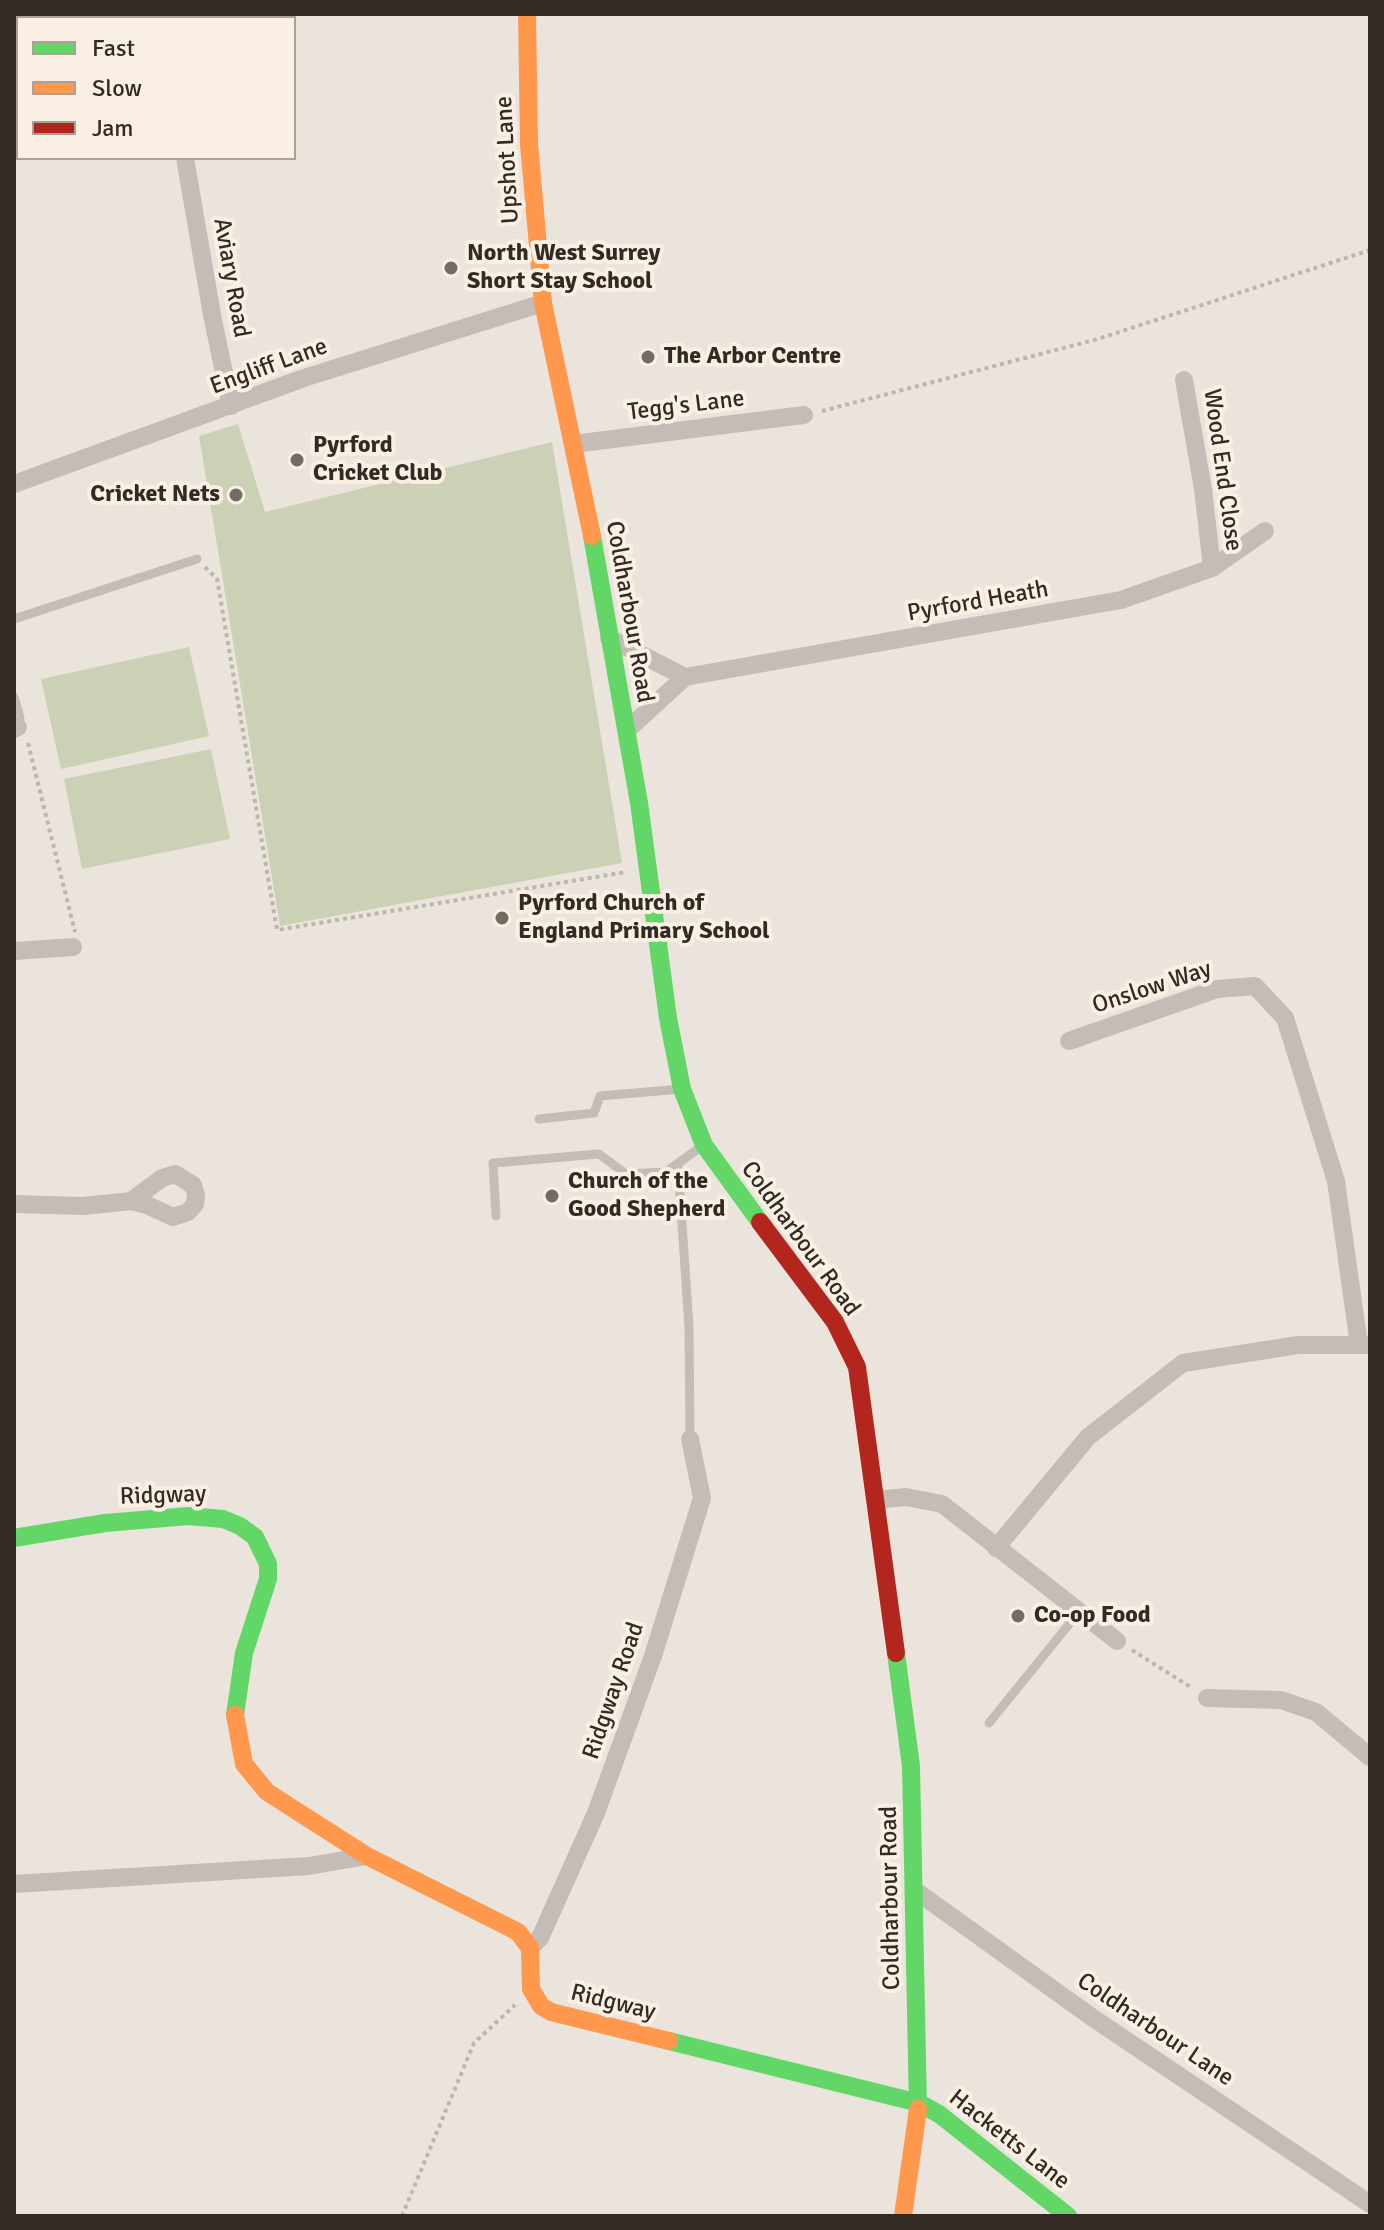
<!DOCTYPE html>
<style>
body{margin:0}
#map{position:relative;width:1384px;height:2230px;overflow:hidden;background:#ebe4dd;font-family:Signika,sans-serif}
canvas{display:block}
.frame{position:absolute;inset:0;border:16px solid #342a25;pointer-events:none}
.legend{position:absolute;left:16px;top:16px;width:280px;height:144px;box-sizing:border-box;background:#f9efe3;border:2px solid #aaa097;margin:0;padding:10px 14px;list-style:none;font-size:24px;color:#342a25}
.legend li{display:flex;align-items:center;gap:16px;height:40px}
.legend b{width:40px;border:2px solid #aaa097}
</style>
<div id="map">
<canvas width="1384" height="2230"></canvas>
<div class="frame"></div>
<ul class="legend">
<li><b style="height:10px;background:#63d668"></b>Fast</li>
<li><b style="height:10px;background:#ff974d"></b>Slow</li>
<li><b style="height:10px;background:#b3261e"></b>Jam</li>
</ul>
</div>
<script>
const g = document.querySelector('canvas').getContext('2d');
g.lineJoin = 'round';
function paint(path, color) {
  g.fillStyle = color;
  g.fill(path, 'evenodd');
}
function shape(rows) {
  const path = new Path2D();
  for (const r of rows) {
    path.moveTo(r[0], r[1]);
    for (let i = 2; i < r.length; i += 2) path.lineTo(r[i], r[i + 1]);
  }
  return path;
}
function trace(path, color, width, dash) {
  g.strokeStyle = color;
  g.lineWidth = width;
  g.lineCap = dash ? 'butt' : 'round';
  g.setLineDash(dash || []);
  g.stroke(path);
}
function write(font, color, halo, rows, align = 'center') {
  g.font = font + ' Signika,sans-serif';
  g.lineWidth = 8;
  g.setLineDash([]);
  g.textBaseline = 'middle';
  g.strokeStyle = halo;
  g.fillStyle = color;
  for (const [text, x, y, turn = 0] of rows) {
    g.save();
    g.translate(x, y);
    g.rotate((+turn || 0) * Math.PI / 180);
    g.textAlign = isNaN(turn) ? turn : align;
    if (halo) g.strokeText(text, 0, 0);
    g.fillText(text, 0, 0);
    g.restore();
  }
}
const green = shape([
 [238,424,265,512,552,442,622,863,280,926,199,436],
 [189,647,209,736,61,769,41,679],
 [211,749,230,839,82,869,64,779]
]);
const path = shape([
 [822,411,1098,339,1370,250],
 [205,567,217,579,277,930,626,872],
 [28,743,75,932],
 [1132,1650,1192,1688],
 [402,2216,474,2043,515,2005]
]);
const lane = shape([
 [14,619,197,559],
 [14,697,20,718,18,727],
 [539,1119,594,1113,600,1096,682,1089],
 [678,1164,689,1327,690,1439],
 [496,1216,493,1163,599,1154,626,1174,666,1172,702,1146],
 [989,1723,1079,1612]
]);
const street = shape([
 [14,96,18,97],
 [185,158,212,315,231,406],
 [1184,380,1203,489,1212,568],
 [573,444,804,415],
 [14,484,304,378,543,303],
 [609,638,685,677],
 [14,729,18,727],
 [626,731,685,677,1121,600,1212,568,1265,531],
 [14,951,73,947],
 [1069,1041,1217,989,1255,986,1285,1018,1336,1181,1359,1345],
 [14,1204,83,1206,131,1201,147,1205,173,1217,188,1212,195,1204,196,1195,193,1185,175,1174,162,1178,131,1201],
 [875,1500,906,1497,942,1504,1117,1641],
 [996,1548,1088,1437,1183,1363,1298,1345,1370,1345],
 [1207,1698,1281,1700,1316,1712,1370,1757],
 [14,1884,309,1866,367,1856],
 [916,1891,1093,2018,1370,2204],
 [530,1948,540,1938,596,1813,653,1656,702,1498,690,1439]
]);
const fast = shape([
 [592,536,639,803,668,1018,682,1089,704,1145,760,1222],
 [14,1538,105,1523,189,1516,223,1519,240,1526,255,1537,268,1564,268,1579,244,1653,235,1715],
 [896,1653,911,1766,918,2109],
 [669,2041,919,2103,939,2114,1068,2216]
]);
const slow = shape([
 [527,14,529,144,543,303,592,536],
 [235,1715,244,1764,267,1792,367,1856,518,1932,530,1948,531,1989,541,2006,551,2012,669,2041],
 [903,2216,918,2109]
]);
const jam = shape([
 [760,1222,835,1322,857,1367,896,1653]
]);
const markers = [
 [451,268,8,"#746b65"],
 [648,357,8,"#746b65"],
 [297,460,8,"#746b65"],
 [236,495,8,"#746b65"],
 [502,918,8,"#746b65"],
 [552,1196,8,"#746b65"],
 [1018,1616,8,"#746b65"]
];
const streetNames = [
 ["Upshot Lane",508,160,-93],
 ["Aviary Road",231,278,80],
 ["Engliff Lane",269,367,-20],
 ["Tegg's Lane",686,406,-7],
 ["Wood End Close",1222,470,82],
 ["Pyrford Heath",978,602,-10],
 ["Coldharbour Road",629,612,80],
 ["Onslow Way",1152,988,-18],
 ["Coldharbour Road",800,1239,54],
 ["Ridgway",163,1496,-2],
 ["Ridgway Road",614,1691,-71],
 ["Coldharbour Road",891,1898,-91],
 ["Ridgway",613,2003,14],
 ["Coldharbour Lane",1155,2030,34],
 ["Hacketts Lane",1009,2140,38]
];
const poiNames = [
 ["North West Surrey",467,254],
 ["Short Stay School",467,282],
 ["The Arbor Centre",664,357],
 ["Pyrford",313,446],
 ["Cricket Club",313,474],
 ["Cricket Nets",220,495,"right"],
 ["Pyrford Church of",518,904],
 ["England Primary School",518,932],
 ["Church of the",568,1182],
 ["Good Shepherd",568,1210],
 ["Co-op Food",1034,1616]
];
paint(green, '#ccd1b6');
trace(path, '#bdb5af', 4, [4, 4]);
trace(lane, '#c4bdb7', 9);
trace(street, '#c4bdb7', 18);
trace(fast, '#63d668', 18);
trace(slow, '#ff974d', 18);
trace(jam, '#b3261e', 18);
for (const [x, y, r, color] of markers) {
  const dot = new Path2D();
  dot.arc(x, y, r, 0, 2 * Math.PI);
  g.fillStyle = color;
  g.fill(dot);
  trace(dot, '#f9efe3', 3);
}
write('24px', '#342a25', '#f9efe3', streetNames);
write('bold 24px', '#342a25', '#f9efe3', poiNames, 'left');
</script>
